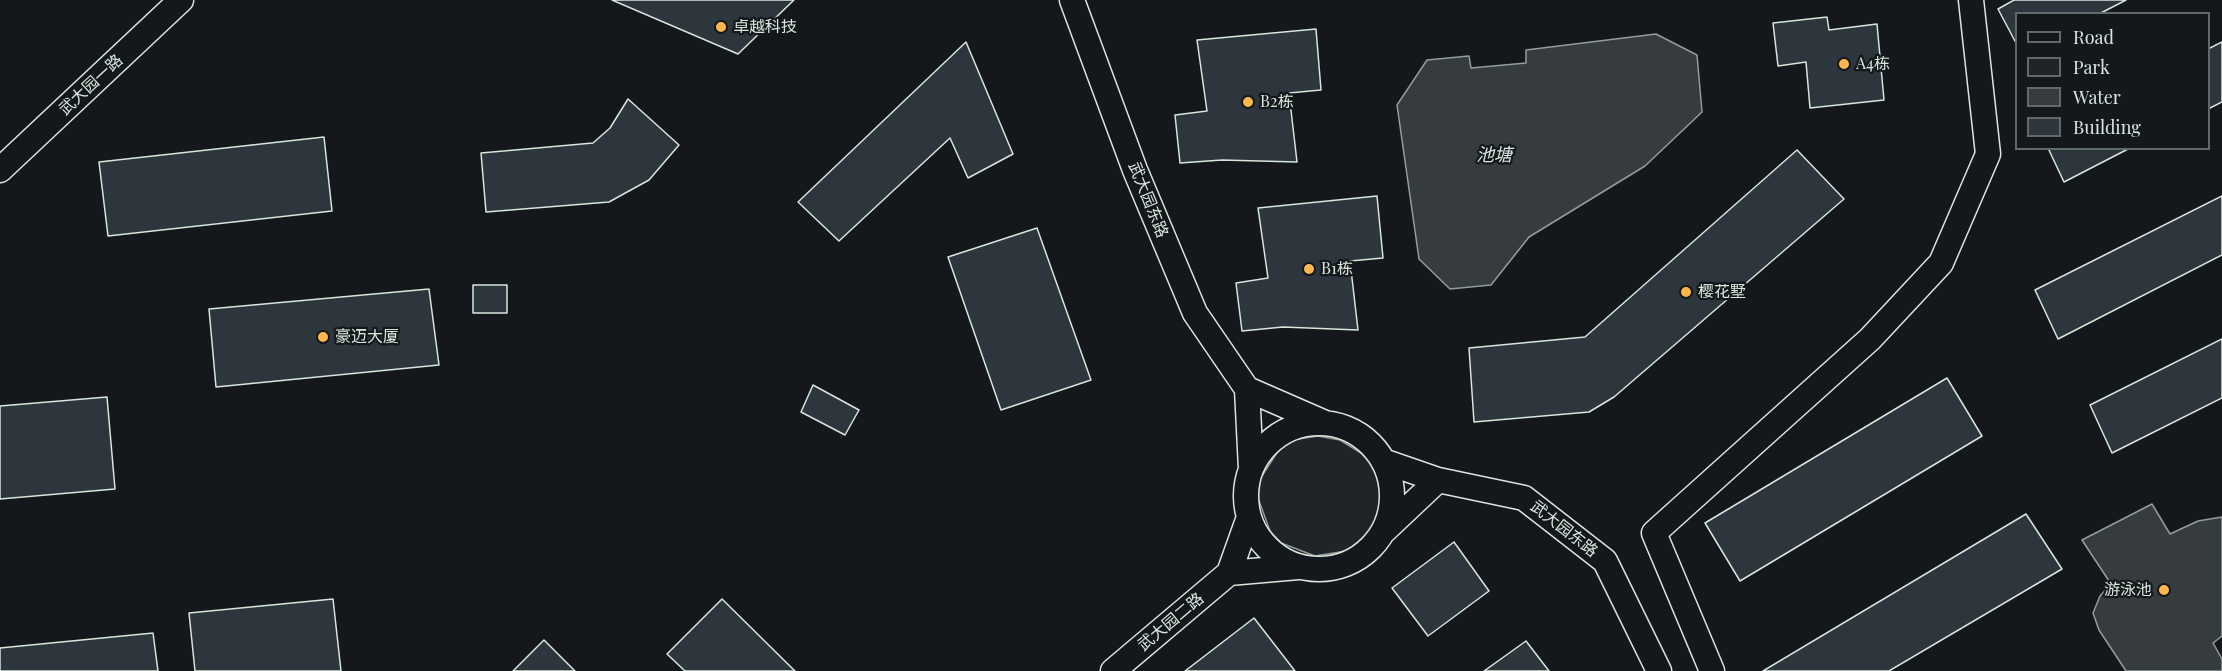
<!DOCTYPE html>
<meta charset="utf-8">
<style>
body{margin:0}
#map{position:relative;width:2222px;height:671px;overflow:hidden;background:#14181c;font-family:"Playfair Display",serif}
canvas{display:block}
.legend{position:absolute;left:2015px;top:12px;width:195px;height:138px;box-sizing:border-box;background:#14181c;border:2px solid #626a69;margin:0;padding:8px 10px;list-style:none;font-size:18px;color:#d8e6dc}
.legend li{display:flex;align-items:center;gap:12px;height:30px}
.legend b{width:30px;border:2px solid #626a69}
</style>
<div id="map">
<canvas width="2222" height="671"></canvas>
<ul class="legend">
<li><b style="height:8px;background:#14181c"></b>Road</li>
<li><b style="height:16px;background:#202428"></b>Park</li>
<li><b style="height:16px;background:#363b3e"></b>Water</li>
<li><b style="height:16px;background:#2c363c"></b>Building</li>
</ul>
</div>
<script>
const g = document.querySelector('canvas').getContext('2d');
g.lineJoin = 'round';
function paint(path, color) {
  g.fillStyle = color;
  g.fill(path, 'evenodd');
}
function shape(rows) {
  const path = new Path2D();
  for (const r of rows) {
    if (r.length === 3) {
      path.moveTo(r[0] + r[2], r[1]);
      path.arc(r[0], r[1], r[2], 0, 2 * Math.PI);
      continue;
    }
    path.moveTo(r[0], r[1]);
    for (let i = 2; i < r.length; i += 2) path.lineTo(r[i], r[i + 1]);
  }
  return path;
}
function trace(path, color, width, dash) {
  g.strokeStyle = color;
  g.lineWidth = width;
  g.lineCap = dash ? 'butt' : 'round';
  g.setLineDash(dash || []);
  g.stroke(path);
}
function write(font, color, halo, rows, align = 'center') {
  g.font = font + ' "Playfair Display","Noto Sans SC",serif';
  g.lineWidth = 4.5;
  g.setLineDash([]);
  g.textBaseline = 'middle';
  g.strokeStyle = halo;
  g.fillStyle = color;
  for (const [text, x, y, turn = 0] of rows) {
    g.save();
    g.translate(x, y);
    g.rotate((+turn || 0) * Math.PI / 180);
    g.textAlign = isNaN(turn) ? turn : align;
    if (halo) g.strokeText(text, 0, 0);
    g.fillText(text, 0, 0);
    g.restore();
  }
}
const green = shape([
 [1318,436,1340,440,1366,456,1376,471,1381,490,1382,510,1372,529,1362,540,1346,551,1315,556,1281,543,1270,531,1258,498,1260,479,1278,451,1292,440,1318,436]
]);
const water = shape([
 [1656,34,1697,55,1702,112,1645,166,1529,237,1491,285,1450,289,1419,259,1397,105,1427,60,1469,56,1471,68,1526,63,1526,50,1656,34],
 [2152,504,2170,534,2198,521,2222,517,2222,636,2213,643,2222,659,2222,671,2126,671,2099,630,2093,613,2100,596,2111,584,2082,540,2152,504]
]);
const building = shape([
 [612,0,794,0,738,54,612,0],
 [2014,0,2126,0,2099,14,2016,14,2016,43,1998,9,2014,0],
 [1827,17,1829,30,1877,24,1884,100,1810,108,1806,62,1778,66,1773,23,1827,17],
 [1316,29,1321,90,1289,93,1297,162,1222,160,1180,163,1175,115,1207,111,1197,40,1316,29],
 [966,42,1013,154,968,178,950,138,839,241,798,202,966,42],
 [2222,42,2222,102,2208,109,2208,49,2222,42],
 [628,99,679,145,649,180,609,202,486,212,481,153,593,143,610,128,628,99],
 [324,137,332,211,108,236,99,162,324,137],
 [2048,148,2130,148,2064,182,2048,148],
 [1797,150,1844,199,1614,397,1589,412,1474,422,1469,348,1585,337,1797,150],
 [1377,196,1383,258,1350,261,1358,330,1283,327,1242,331,1236,283,1268,278,1258,208,1377,196],
 [2222,196,2222,255,2058,339,2035,290,2222,196],
 [1037,228,1091,380,1001,410,948,257,1037,228],
 [473,285,507,285,507,313,473,313,473,285],
 [429,289,439,365,216,387,209,309,429,289],
 [2222,339,2222,398,2112,453,2090,405,2222,339],
 [1947,378,1982,436,1740,581,1705,523,1947,378],
 [813,385,859,410,845,435,801,412,813,385],
 [107,397,115,489,0,499,0,406,107,397],
 [2026,514,2062,569,1889,671,1763,671,2026,514],
 [1454,542,1489,591,1428,636,1392,588,1454,542],
 [333,599,341,671,195,671,189,613,333,599],
 [722,599,795,671,685,671,667,654,722,599],
 [1254,618,1295,671,1185,671,1254,618],
 [153,633,158,671,0,671,0,648,153,633],
 [544,640,575,671,513,671,544,640],
 [1526,641,1549,671,1484,671,1526,641]
]);
const minor = shape([
 [1072,0,1135,170,1195,313,1247,389],
 [0,170,181,0],
 [1247,389,1325,423],
 [1247,389,1251,469],
 [1319,496,73],
 [1383,461,1438,480,1524,498,1605,561,1659,671],
 [1385,530,1438,480],
 [1229,573,1298,567],
 [1113,671,1229,573,1249,517],
 [1712,671,1654,533,1870,339,1941,263,1988,154,1971,0]
]);
const markers = [
 [721,27,6,"#ffb74d"],
 [1844,64,6,"#ffb74d"],
 [1248,102,6,"#ffb74d"],
 [1309,269,6,"#ffb74d"],
 [1686,292,6,"#ffb74d"],
 [323,337,6,"#ffb74d"],
 [2164,590,6,"#ffb74d"]
];
const poiNames = [
 ["卓越科技",733,27],
 ["A4栋",1856,64],
 ["B2栋",1260,102],
 ["B1栋",1321,269],
 ["樱花墅",1698,292],
 ["豪迈大厦",335,337],
 ["游泳池",2152,590,"right"]
];
const streetNames = [
 ["武大园一路",91,85,-43],
 ["武大园东路",1148,200,68],
 ["武大园东路",1564,529,38],
 ["武大园二路",1171,622,-40]
];
const waterNames = [
 ["池塘",1494,155]
];
paint(green, '#202428');
trace(green, '#939e99', 1.5);
paint(water, '#363b3e');
trace(water, '#939e99', 1.5);
paint(building, '#2c363c');
trace(building, '#d8e6dc', 1.5);
trace(minor, '#d8e6dc', 27);
trace(minor, '#14181c', 24);
for (const [x, y, r, color] of markers) {
  const dot = new Path2D();
  dot.arc(x, y, r, 0, 2 * Math.PI);
  g.fillStyle = color;
  g.fill(dot);
  trace(dot, '#14181c', 2);
}
write('16px', '#d8e6dc', '#14181c', poiNames, 'left');
write('16px', '#d8e6dc', '#14181c', streetNames);
write('italic 18px', '#d8e6dc', '#14181c', waterNames);
</script>
